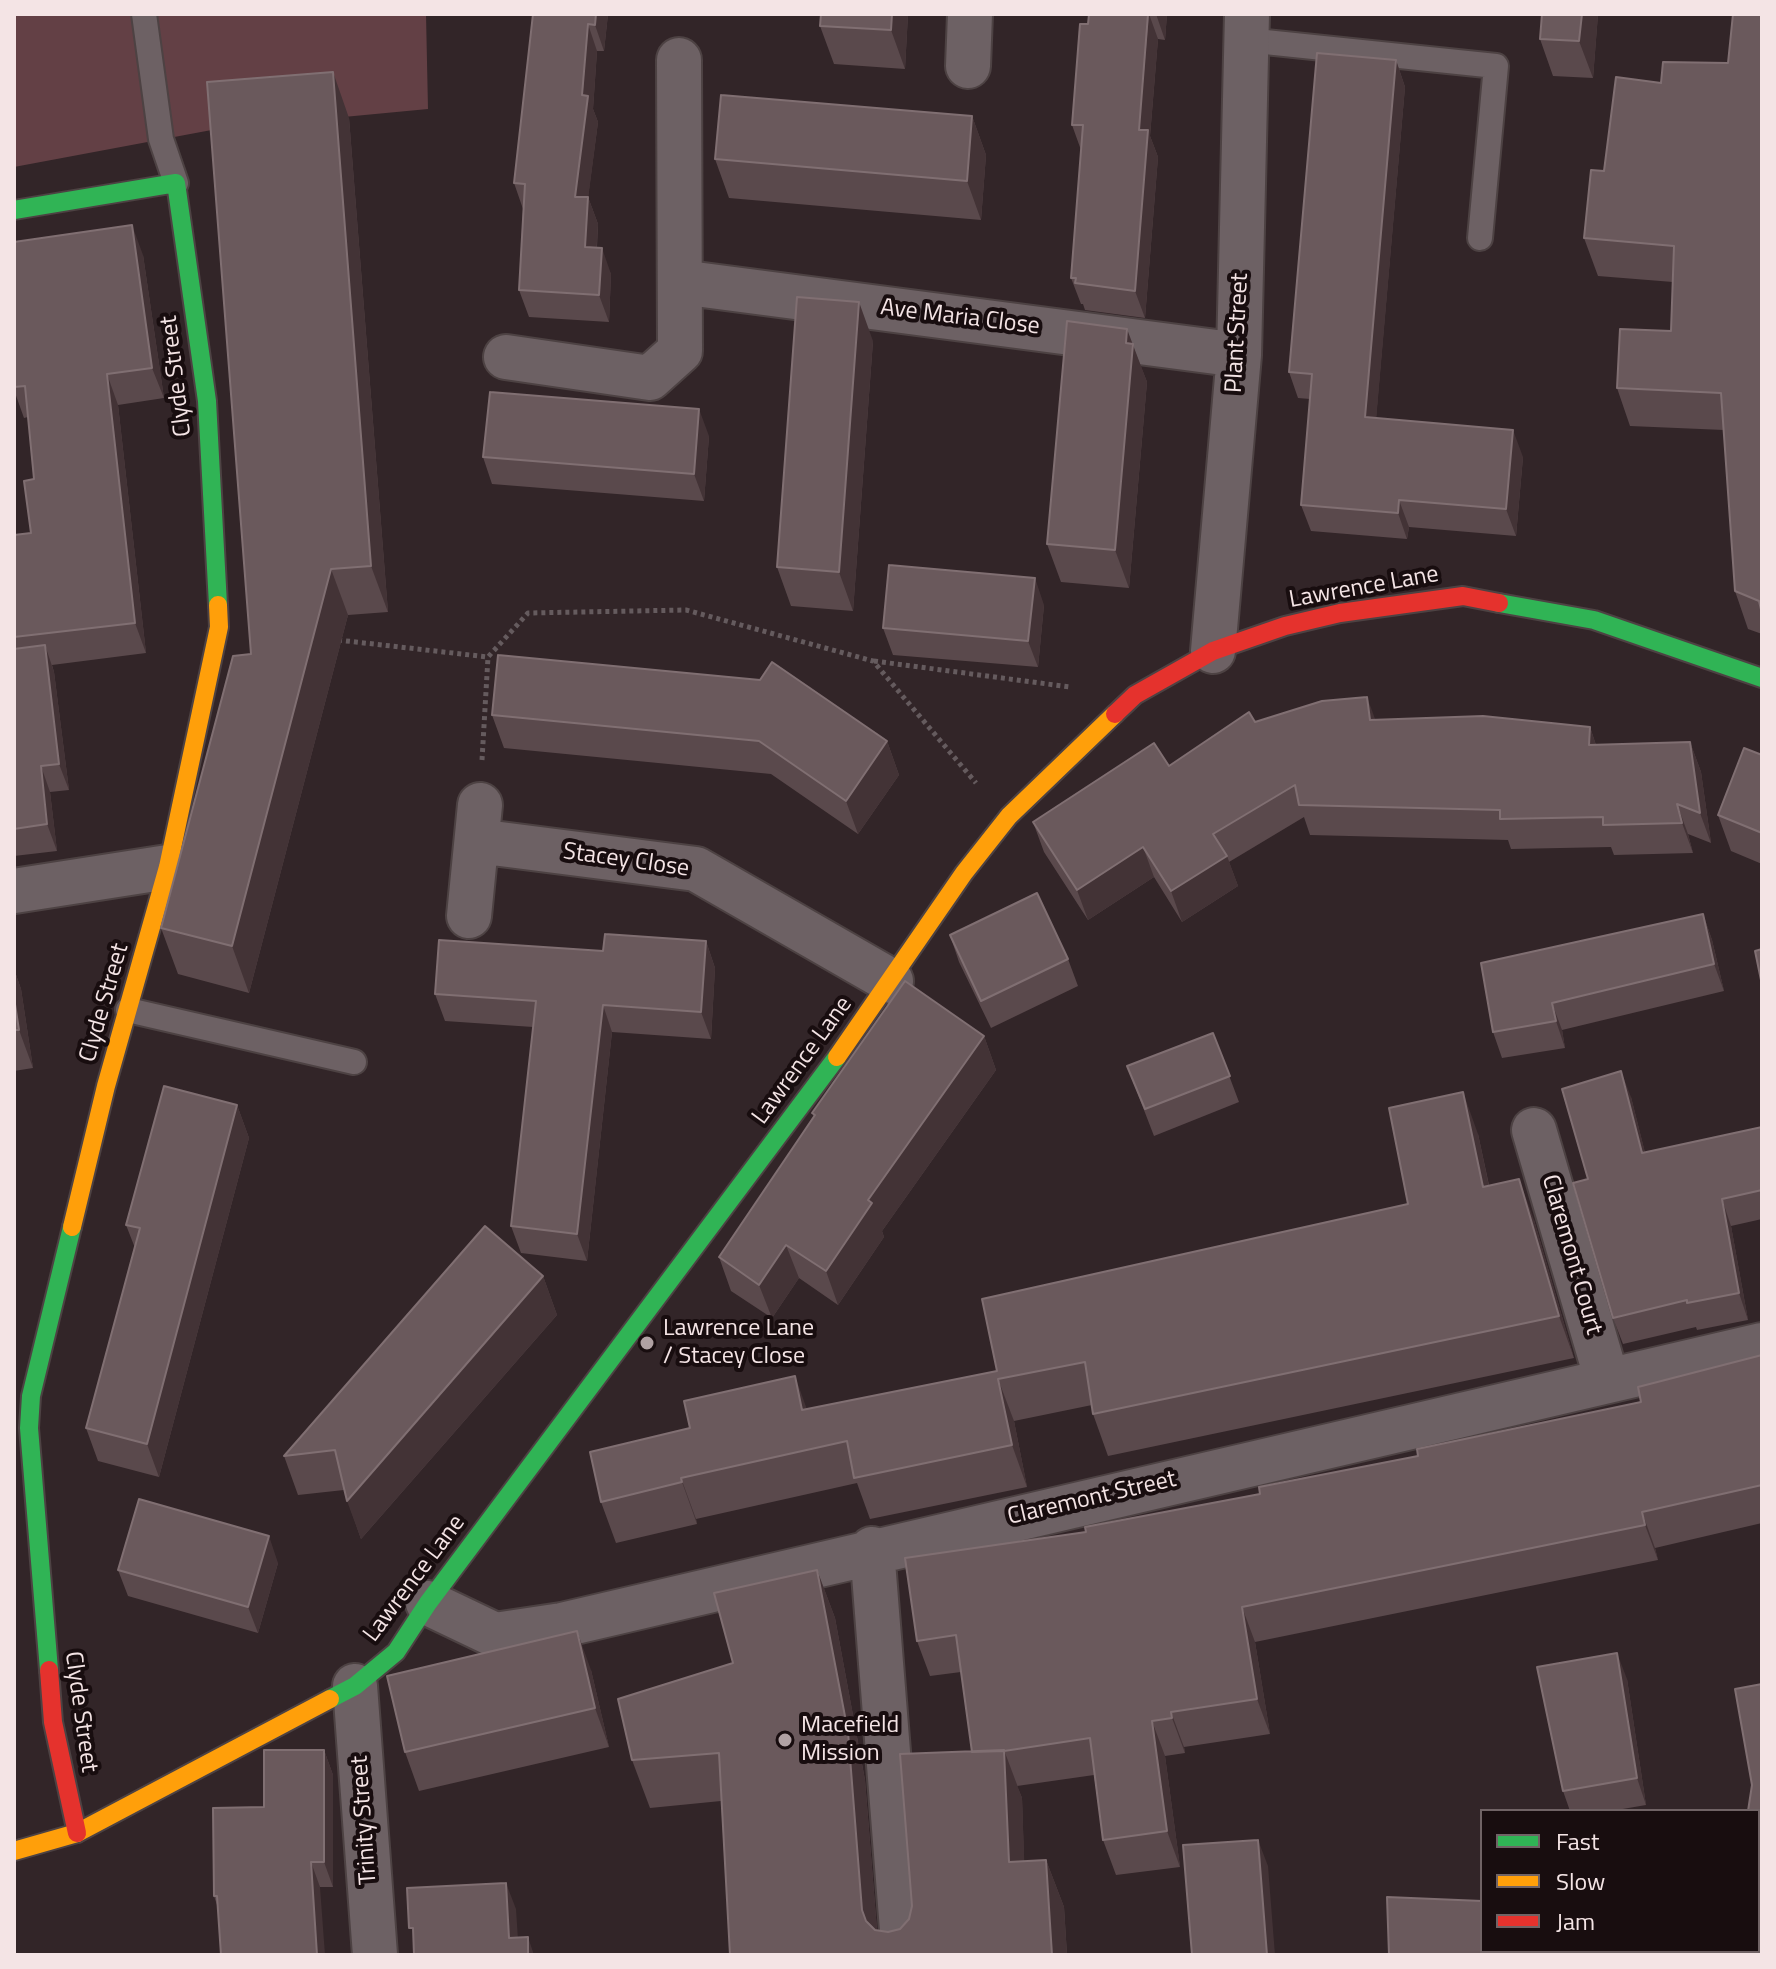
<!DOCTYPE html>
<style>
body{margin:0}
#map{position:relative;width:1776px;height:1969px;overflow:hidden;background:#322528;font-family:"Titillium Web",sans-serif}
canvas{display:block}
.frame{position:absolute;inset:0;border:16px solid #f4e4e5;pointer-events:none}
.legend{position:absolute;left:1480px;top:1809px;width:280px;height:144px;box-sizing:border-box;background:#180d0f;border:2px solid #706365;margin:0;padding:10px 14px;list-style:none;font-size:24px;color:#f4e4e5}
.legend li{display:flex;align-items:center;gap:16px;height:40px}
.legend b{width:40px;border:2px solid #706365}
</style>
<div id="map">
<canvas width="1776" height="1969"></canvas>
<div class="frame"></div>
<ul class="legend">
<li><b style="height:10px;background:#30b455"></b>Fast</li>
<li><b style="height:10px;background:#ff9f0a"></b>Slow</li>
<li><b style="height:10px;background:#e5322d"></b>Jam</li>
</ul>
</div>
<script>
const g = document.querySelector('canvas').getContext('2d');
g.lineJoin = 'round';
function paint(path, color) {
  g.fillStyle = color;
  g.fill(path, 'evenodd');
}
function shape(rows) {
  const path = new Path2D();
  for (const r of rows) {
    path.moveTo(r[0], r[1]);
    for (let i = 2; i < r.length; i += 2) path.lineTo(r[i], r[i + 1]);
  }
  return path;
}
function trace(path, color, width, dash) {
  g.strokeStyle = color;
  g.lineWidth = width;
  g.lineCap = dash ? 'butt' : 'round';
  g.setLineDash(dash || []);
  g.stroke(path);
}
function write(font, color, halo, rows, align = 'center') {
  g.font = font + ' "Titillium Web",sans-serif';
  g.lineWidth = 8;
  g.setLineDash([]);
  g.textBaseline = 'middle';
  g.strokeStyle = halo;
  g.fillStyle = color;
  for (const [text, x, y, turn = 0] of rows) {
    g.save();
    g.translate(x, y);
    g.rotate((+turn || 0) * Math.PI / 180);
    g.textAlign = isNaN(turn) ? turn : align;
    if (halo) g.strokeText(text, 0, 0);
    g.fillText(text, 0, 0);
    g.restore();
  }
}
const green = shape([
 [14,14,426,14,428,109,217,129,14,167]
]);
const path = shape([
 [338,640,488,657],
 [874,661,1070,687],
 [482,760,488,657,528,613,686,610,873,661,976,783]
]);
const lane = shape([
 [144,14,161,139,176,183],
 [1246,40,1496,66,1480,238],
 [128,1010,354,1062]
]);
const street = shape([
 [968,66,970,14],
 [680,282,1239,355],
 [506,357,650,378,680,351,679,60],
 [1213,651,1239,355,1247,14],
 [477,841,696,869,891,981],
 [14,891,168,867],
 [469,916,480,805],
 [1534,1130,1607,1380],
 [872,1549,904,1955],
 [428,1603,495,1635,562,1625,1762,1345],
 [355,1686,375,1955]
]);
const fast = shape([
 [14,210,176,183,207,401,218,605],
 [1499,603,1594,620,1762,678],
 [49,1670,29,1428,31,1396,72,1227],
 [330,1699,355,1686,396,1652,428,1603,837,1057]
]);
const slow = shape([
 [837,1057,964,873,1009,816,1115,714],
 [72,1227,106,1086,168,867,219,627,218,605],
 [14,1851,77,1833,330,1699]
]);
const jam = shape([
 [1115,714,1135,695,1213,651,1285,626,1340,613,1463,596,1499,603],
 [49,1670,53,1722,77,1833]
]);
const wall = shape([
 [533,14,608,14,604,51,597,51,593,109,598,122,588,197,598,224,597,247,611,274,609,322,529,317,519,290,523,209,514,183],
 [908,14,905,69,834,64,820,26],
 [1089,14,1167,14,1165,40,1158,39,1150,136,1158,157,1145,318,1085,310,1083,304,1081,304,1071,278,1081,150,1072,125],
 [1598,14,1593,78,1553,76,1540,39],
 [1762,14,1762,634,1748,629,1735,591,1724,430,1630,426,1617,388,1671,331,1673,282,1598,276,1584,238,1604,171,1661,83,1728,63],
 [1396,60,1405,87,1376,418,1523,457,1516,536,1409,527,1407,539,1311,531,1301,505,1310,399,1298,398,1289,372],
 [972,116,986,155,981,220,729,198,715,159],
 [349,118,388,612,348,615,249,993,178,974,161,928,251,654],
 [14,242,143,255,164,398,118,405,146,653,52,665,54,672,69,790,50,792,57,851,14,856,14,535,31,533,34,479,28,417,24,418,14,390],
 [873,341,853,611,791,606,777,567],
 [1132,344,1147,382,1129,588,1061,582,1047,544],
 [709,436,704,501,492,484,483,457],
 [1044,605,1038,667,893,655,883,628],
 [492,715,887,741,899,775,858,834,771,774,504,748],
 [1375,719,1590,727,1596,745,1690,742,1701,772,1711,843,1688,834,1693,853,1614,855,1611,847,1511,849,1508,840,1310,835,1304,817,1229,862,1238,886,1182,922,1154,877,1088,920,1044,852,1033,822,1169,766,1255,722],
 [1762,755,1762,864,1731,851,1718,815],
 [1703,914,1712,940,1724,991,1562,1030,1565,1048,1502,1058,1493,1032],
 [950,935,1068,959,1078,986,991,1028,959,962],
 [706,941,715,968,711,1039,612,1032,587,1261,521,1253,511,1226,533,1027,445,1021,435,994,603,951],
 [14,969,21,989,33,1068,14,1071],
 [1213,1033,1239,1102,1154,1136,1127,1066],
 [984,1036,996,1070,882,1231,884,1237,838,1305,799,1278,772,1318,731,1291,719,1257,814,1117,812,1113],
 [1631,1097,1645,1153,1762,1127,1762,1219,1731,1226,1748,1320,1697,1330,1696,1327,1623,1344,1613,1318,1588,1179],
 [237,1105,249,1138,159,1477,98,1461,86,1428,135,1248,126,1225],
 [1478,1134,1489,1185,1534,1220,1574,1358,1108,1456,1093,1414,1092,1405,1014,1421,1027,1487,870,1519,857,1483,696,1519,697,1524,616,1543,601,1502,807,1409,997,1371,1408,1204],
 [543,1276,557,1315,361,1539,344,1490,298,1495,284,1456],
 [1762,1355,1762,1523,1655,1548,1658,1560,1255,1642,1270,1734,1184,1747,1185,1753,1165,1756,1180,1867,1116,1875,1103,1840,1094,1775,1017,1786,1022,1798,1024,1861,1046,1860,1064,1907,1067,1955,730,1955,721,1801,650,1808,632,1760,733,1663,817,1570,835,1618,865,1780,877,1930,888,1932,900,1929,909,1919,972,1752,961,1672,930,1676,917,1641,1086,1532,1260,1494,1641,1402],
 [278,1563,258,1633,128,1596,118,1570],
 [591,1670,609,1747,419,1791,405,1752],
 [1627,1679,1646,1805,1611,1811,1570,1811,1563,1791],
 [1762,1684,1762,1955,1738,1955,1736,1951,1758,1951,1758,1811,1752,1785],
 [324,1750,333,1775,333,1887,320,1887,218,1908,214,1896,264,1807]
]);
const shadedWall = shape([
 [596,14,608,14,604,51,595,25],
 [892,14,908,14,905,69,891,30],
 [1149,14,1158,39,1150,136,1158,157,1145,318,1135,291,1139,130],
 [1156,14,1167,14,1165,40],
 [1582,14,1598,14,1593,78,1579,41],
 [588,24,597,51,593,109,598,122,585,223,575,197],
 [1396,60,1405,87,1374,444,1365,417],
 [333,72,349,118,388,612,371,566],
 [972,116,986,155,981,220,967,181],
 [588,197,598,224,595,274,585,247],
 [132,225,143,255,164,398,152,368],
 [602,248,611,274,609,322,599,295],
 [859,302,873,341,853,611,839,572],
 [1127,329,1147,382,1129,588,1115,550],
 [107,374,118,405,146,653,135,623],
 [699,409,709,436,704,501,694,474],
 [1513,430,1523,457,1516,536,1506,509],
 [1399,500,1409,527,1407,539,1398,513],
 [331,569,348,615,249,993,232,946],
 [1035,578,1044,605,1038,667,1028,641],
 [45,645,54,672,69,790,59,764],
 [1367,697,1378,727,1370,720],
 [1590,727,1600,757,1589,745],
 [887,741,899,775,858,834,846,801],
 [1690,742,1701,772,1711,843,1700,813],
 [41,766,50,792,57,851,47,824],
 [1677,804,1688,834,1693,853,1682,823],
 [1143,847,1154,877,1088,920,1077,890],
 [1227,856,1238,886,1182,922,1171,891],
 [1703,914,1712,940,1724,991,1714,964],
 [706,941,715,968,711,1039,701,1012],
 [14,969,21,989,33,1068,19,1030,14,998],
 [1552,1003,1562,1030,1565,1048,1556,1021],
 [603,1005,612,1032,587,1261,577,1234],
 [984,1036,996,1070,882,1231,884,1237,838,1305,826,1271,868,1200],
 [1621,1071,1631,1097,1652,1180,1642,1153],
 [1463,1092,1478,1134,1498,1229,1483,1187],
 [237,1105,249,1138,159,1477,147,1444],
 [1519,1179,1534,1220,1574,1358,1559,1316],
 [1722,1199,1731,1226,1748,1320,1739,1293],
 [786,1245,799,1278,772,1318,759,1285],
 [543,1276,557,1315,361,1539,347,1501],
 [795,1376,810,1418,802,1410],
 [998,1379,1014,1421,1027,1487,1012,1445],
 [681,1478,696,1519,697,1524,682,1482],
 [1642,1512,1655,1548,1658,1560,1645,1525],
 [269,1536,278,1563,258,1633,248,1607],
 [817,1570,835,1618,865,1780,879,1955,862,1910],
 [1242,1607,1255,1642,1270,1734,1257,1699],
 [577,1631,591,1670,609,1747,595,1708],
 [1617,1653,1627,1679,1646,1805,1637,1778],
 [1171,1712,1184,1747,1185,1753,1172,1718],
 [1152,1721,1165,1756,1180,1867,1167,1831],
 [324,1750,333,1775,333,1887,324,1862],
 [1004,1750,1022,1798,1026,1910,1009,1862],
 [1258,1840,1268,1866,1275,1955,1267,1955],
 [1046,1860,1064,1907,1067,1955,1052,1955],
 [311,1862,320,1887,325,1955,317,1955],
 [506,1883,516,1909,519,1955,509,1938],
 [528,1937,534,1955,528,1955],
 [1663,1951,1673,1951,1673,1955,1663,1955]
]);
const building = shape([
 [533,14,596,14,595,25,588,24,582,95,588,96,575,197,588,197,585,247,602,248,599,295,519,290,525,184,514,183,533,14],
 [821,14,892,14,891,30,820,26,821,14],
 [1089,14,1148,14,1139,130,1148,130,1135,291,1075,283,1076,278,1071,278,1083,125,1072,125,1080,24,1088,24,1089,14],
 [1542,14,1582,14,1579,41,1540,39,1542,14],
 [1733,14,1762,14,1762,614,1759,601,1735,591,1721,393,1617,388,1620,329,1671,331,1674,246,1584,238,1591,170,1604,171,1616,77,1661,83,1663,62,1728,63,1733,14],
 [1317,53,1396,60,1365,417,1513,430,1506,509,1399,500,1398,513,1301,505,1312,374,1289,372,1317,53],
 [333,72,371,566,331,569,232,946,161,928,233,656,251,654,207,82,333,72],
 [721,95,972,116,967,181,715,159,721,95],
 [132,225,152,368,107,374,135,623,14,637,14,535,31,533,24,481,34,479,25,386,14,387,14,242,132,225],
 [797,297,859,302,839,572,777,567,797,297],
 [1067,321,1127,329,1126,343,1133,344,1115,550,1047,544,1067,321],
 [490,392,699,409,694,474,483,457,490,392],
 [889,565,1035,578,1028,641,883,628,889,565],
 [45,645,59,764,41,766,47,824,14,829,14,649,45,645],
 [498,655,760,680,772,662,887,741,846,801,759,741,492,715,498,655],
 [1367,697,1370,720,1483,716,1590,727,1589,745,1690,742,1700,813,1677,804,1682,823,1603,825,1603,817,1500,819,1500,810,1299,805,1295,785,1213,834,1227,856,1171,891,1143,847,1077,890,1033,822,1154,743,1169,766,1249,712,1255,722,1322,701,1367,697],
 [1744,748,1762,755,1762,833,1718,815,1744,748],
 [1037,893,1068,959,981,1001,950,935,1037,893],
 [1703,914,1714,964,1552,1003,1556,1021,1493,1032,1481,963,1703,914],
 [605,934,706,941,701,1012,603,1005,577,1234,511,1226,536,1001,435,994,439,940,603,951,605,934],
 [1762,949,1762,985,1755,951,1762,949],
 [905,981,984,1036,868,1200,872,1203,826,1271,786,1245,759,1285,719,1257,815,1115,812,1113,905,981],
 [14,998,19,1030,14,1030,14,998],
 [1213,1033,1230,1076,1145,1109,1127,1066,1213,1033],
 [1621,1071,1642,1153,1762,1127,1762,1190,1722,1199,1739,1293,1687,1303,1687,1300,1613,1318,1573,1183,1588,1179,1562,1089,1621,1071],
 [164,1086,237,1105,147,1444,86,1428,140,1228,126,1225,164,1086],
 [1463,1092,1483,1187,1519,1179,1559,1316,1093,1414,1085,1362,998,1379,1012,1445,854,1478,847,1441,681,1478,682,1482,601,1502,590,1452,690,1428,684,1401,795,1376,802,1410,997,1371,982,1299,1408,1204,1389,1108,1463,1092],
 [485,1226,543,1276,347,1501,335,1450,284,1456,485,1226],
 [1762,1355,1762,1485,1642,1512,1645,1525,1242,1607,1257,1699,1171,1712,1172,1718,1152,1721,1167,1831,1103,1840,1090,1738,1004,1751,972,1752,956,1635,917,1641,905,1558,1086,1532,1085,1527,1260,1494,1259,1487,1418,1456,1417,1449,1641,1402,1638,1387,1762,1355],
 [139,1499,269,1536,248,1607,118,1570,139,1499],
 [817,1570,848,1732,862,1910,866,1921,875,1930,888,1932,900,1929,909,1919,912,1906,900,1754,1004,1750,1009,1862,1046,1860,1052,1955,730,1955,719,1753,632,1760,618,1699,733,1663,714,1593,817,1570],
 [577,1631,595,1708,405,1752,387,1676,577,1631],
 [1617,1653,1637,1778,1563,1791,1537,1667,1617,1653],
 [1762,1684,1762,1934,1758,1933,1758,1811,1748,1811,1752,1785,1735,1689,1762,1684],
 [264,1750,324,1750,324,1862,311,1862,317,1955,221,1955,217,1896,214,1896,213,1808,264,1807,264,1750],
 [1258,1840,1267,1955,1192,1955,1183,1845,1258,1840],
 [506,1883,509,1938,528,1937,528,1955,414,1955,413,1928,409,1928,407,1888,506,1883],
 [1387,1897,1482,1901,1482,1951,1663,1951,1663,1955,1389,1955,1387,1897]
]);
const markers = [
 [647,1343,8,"#b0a1a3"],
 [785,1740,8,"#b0a1a3"]
];
const streetNames = [
 ["Ave Maria Close",960,318,7],
 ["Plant Street",1238,333,-87],
 ["Clyde Street",177,376,-97],
 ["Lawrence Lane",1364,588,-10],
 ["Stacey Close",626,861,8],
 ["Clyde Street",105,1003,-74],
 ["Lawrence Lane",803,1061,-54],
 ["Claremont Court",1571,1255,74],
 ["Claremont Street",1092,1499,-13],
 ["Lawrence Lane",415,1579,-53],
 ["Clyde Street",80,1712,82],
 ["Trinity Street",365,1820,-94]
];
const poiNames = [
 ["Lawrence Lane",663,1329],
 ["/ Stacey Close",663,1357],
 ["Macefield",801,1726],
 ["Mission",801,1754]
];
paint(green, '#634045');
trace(lane, '#4d4243', 28);
trace(street, '#4d4243', 48);
trace(fast, '#4d4243', 22);
trace(slow, '#4d4243', 22);
trace(jam, '#4d4243', 22);
trace(path, '#655b5e', 5, [4, 4]);
trace(lane, '#6d6164', 24);
trace(street, '#6d6164', 44);
trace(fast, '#30b455', 18);
trace(slow, '#ff9f0a', 18);
trace(jam, '#e5322d', 18);
paint(wall, '#5a494c');
paint(shadedWall, '#433336');
paint(building, '#6a595c');
trace(building, '#806f72', 2);
for (const [x, y, r, color] of markers) {
  const dot = new Path2D();
  dot.arc(x, y, r, 0, 2 * Math.PI);
  g.fillStyle = color;
  g.fill(dot);
  trace(dot, '#180d0f', 3);
}
write('24px', '#f4e4e5', '#180d0f', streetNames);
write('24px', '#f4e4e5', '#180d0f', poiNames, 'left');
</script>
